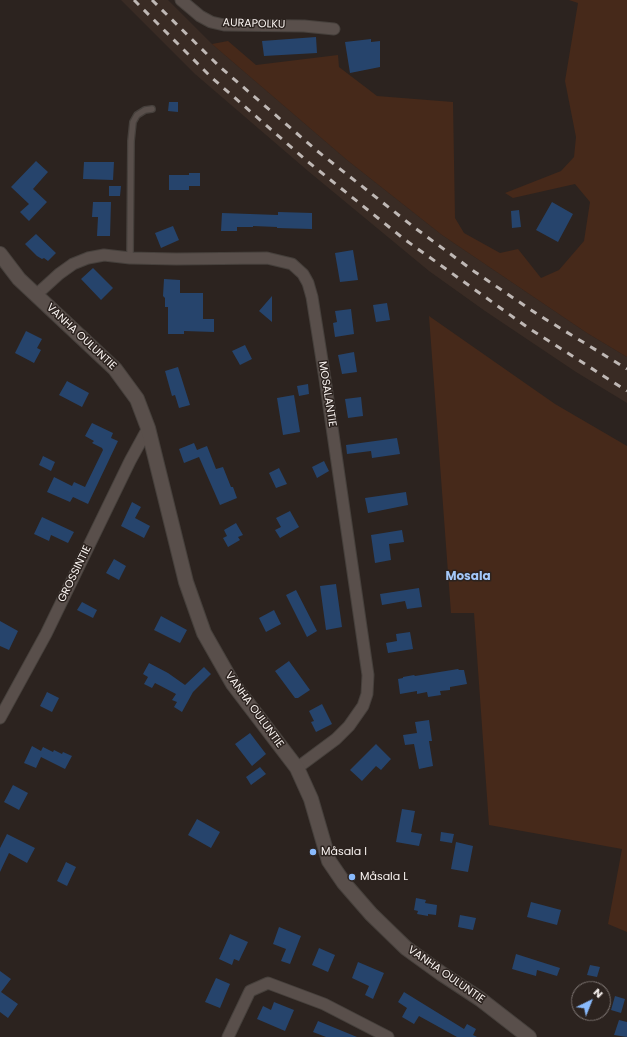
<!DOCTYPE html>
<meta charset="utf-8">
<style>
body{margin:0}
#map{position:relative;width:627px;height:1037px;overflow:hidden;background:#2c231f;font-family:Poppins,sans-serif}
canvas{display:block}
.north{position:absolute;left:571px;top:981px;width:40px;height:40px;box-sizing:border-box;background:#2c231f;border:1px solid #7e7673;border-radius:50%;rotate:43deg;font-size:11px;font-weight:700;line-height:16px;text-align:center;color:#f9f3f0}
.north::after{content:'';display:block;margin:auto;width:14px;height:18px;background:#89bafc;clip-path:polygon(50% 0,100% 100%,50% 72%,0 100%)}
</style>
<div id="map">
<canvas width="627" height="1037"></canvas>
<div class="north">N</div>
</div>
<script>
const g = document.querySelector('canvas').getContext('2d');
g.lineJoin = 'round';
function paint(path, color) {
  g.fillStyle = color;
  g.fill(path, 'evenodd');
}
function shape(rows) {
  const path = new Path2D();
  for (const r of rows) {
    path.moveTo(r[0], r[1]);
    for (let i = 2; i < r.length; i += 2) path.lineTo(r[i], r[i + 1]);
  }
  return path;
}
function trace(path, color, width, dash) {
  g.strokeStyle = color;
  g.lineWidth = width;
  g.lineCap = dash ? 'butt' : 'round';
  g.setLineDash(dash || []);
  g.stroke(path);
}
function write(font, color, halo, rows, align = 'center') {
  g.font = font + ' Poppins,sans-serif';
  g.lineWidth = 3;
  g.setLineDash([]);
  g.textBaseline = 'middle';
  g.strokeStyle = halo;
  g.fillStyle = color;
  for (const [text, x, y, turn = 0] of rows) {
    g.save();
    g.translate(x, y);
    g.rotate((+turn || 0) * Math.PI / 180);
    g.textAlign = isNaN(turn) ? turn : align;
    if (halo) g.strokeText(text, 0, 0);
    g.fillText(text, 0, 0);
    g.restore();
  }
}
const built = shape([
 [121,0,168,0,212,44,347,160,442,235,587,333,627,357,627,403,576,372,485,311,429,271,308,171,195,74]
]);
const green = shape([
 [569,0,627,0,627,357,587,333,442,235,347,160,212,44,228,41,256,65,338,55,339,67,377,96,453,102,455,218,464,233,500,253,518,249,541,278,559,270,584,241,590,202,575,184,513,198,505,193,561,171,574,157,576,137,565,81,578,3],
 [429,316,555,404,627,446,627,932,608,924,622,849,489,825,474,613,451,613]
]);
const building = shape([
 [316,37,317,53,264,56,262,41],
 [371,39,371,42,380,41,380,67,350,73,345,42],
 [169,102,178,102,178,112,168,111],
 [36,161,48,172,33,189,47,202,29,221,20,212,29,204,11,187],
 [84,162,114,162,113,180,83,179],
 [189,173,200,173,200,186,189,186,189,190,169,190,169,175,189,175],
 [109,186,121,186,120,196,109,196],
 [93,202,111,202,110,236,97,236,98,217,92,217],
 [552,202,573,214,558,242,536,230],
 [519,210,521,227,512,228,511,211],
 [278,212,312,213,312,229,277,228,277,227,253,226,253,227,237,227,237,231,221,231,222,213,278,215],
 [173,226,179,240,161,248,155,233],
 [36,234,56,253,48,261,44,258,42,259,37,256,25,244],
 [353,250,358,280,340,282,335,253],
 [93,268,113,288,101,300,81,279],
 [164,279,180,280,180,293,203,293,203,319,214,319,214,332,184,331,184,334,168,334,168,307,165,307,165,298,163,296],
 [272,296,272,322,259,311],
 [387,303,390,320,376,322,373,305],
 [351,309,354,334,335,337,333,323,337,322,335,311],
 [26,331,42,339,37,348,41,350,34,363,15,353],
 [245,345,252,359,240,365,232,351],
 [354,352,357,372,342,374,338,355],
 [178,367,190,405,179,408,175,395,172,396,165,371],
 [67,381,89,393,82,407,59,395],
 [308,384,309,394,299,396,297,386],
 [294,395,300,432,283,435,277,398],
 [361,397,363,416,348,418,345,399],
 [92,423,113,433,111,438,118,441,88,504,73,497,70,502,47,492,54,477,72,486,74,482,85,487,103,450,102,448,92,443,94,441,85,436],
 [397,438,400,454,372,458,371,451,347,454,346,445],
 [194,443,197,450,207,446,216,469,223,467,231,487,233,487,237,498,220,505,199,457,184,463,179,449],
 [43,456,55,462,51,471,39,465],
 [324,461,329,471,317,478,312,467],
 [279,468,287,484,276,488,269,473],
 [406,492,408,505,368,513,365,498],
 [132,502,141,507,135,518,150,526,144,538,121,526],
 [290,511,299,527,280,538,275,530,281,527,276,518],
 [42,517,74,532,68,543,51,535,49,541,34,534],
 [236,523,243,535,238,537,240,540,228,547,223,538,227,536,224,530],
 [402,530,404,542,389,544,391,560,375,563,371,535],
 [114,559,126,566,119,580,106,573],
 [336,584,342,627,326,630,320,586],
 [419,588,422,607,407,609,405,601,382,605,380,594],
 [296,590,317,631,307,637,286,595],
 [82,602,97,610,93,618,77,610],
 [274,610,281,624,266,632,259,618],
 [161,616,187,630,180,643,154,630],
 [0,621,18,631,9,650,0,646],
 [410,632,413,649,388,653,386,643,397,641,396,634],
 [289,661,310,690,298,698,295,698,275,671],
 [149,663,168,673,185,685,204,667,211,674,193,692,182,712,174,707,177,702,172,700,176,694,155,683,152,688,144,684,148,677,143,674],
 [458,669,459,670,464,670,467,684,450,687,450,690,440,691,441,695,428,697,427,692,417,694,417,691,400,694,398,679,403,678,403,677,414,675,415,676],
 [47,692,59,698,52,712,40,706],
 [322,704,332,724,316,732,311,722,314,721,309,711],
 [429,720,432,741,429,741,433,766,419,769,414,744,405,745,403,735,417,733,415,722],
 [250,733,266,754,252,766,235,744],
 [376,744,391,759,381,770,376,766,362,781,350,770],
 [32,746,41,751,43,747,53,752,54,750,62,754,63,752,72,756,65,769,41,757,36,768,24,763],
 [260,767,266,774,251,785,246,777],
 [13,785,28,793,19,810,4,802],
 [402,809,415,811,411,832,422,834,419,846,396,842],
 [197,819,220,832,211,848,188,835],
 [441,832,454,834,452,843,440,841],
 [7,834,35,848,27,863,9,853,0,872,0,848],
 [456,842,473,846,468,872,451,869],
 [66,862,76,867,67,886,57,881],
 [416,898,426,900,425,903,437,905,436,915,428,914,428,916,417,914,418,911,414,910],
 [531,902,561,910,557,925,527,917],
 [460,915,476,918,473,930,458,927],
 [279,927,301,936,290,964,281,961,286,949,273,944],
 [230,934,248,942,239,961,234,959,232,965,219,959],
 [319,948,335,955,328,972,312,965],
 [516,954,560,968,557,976,537,970,536,976,512,969],
 [358,962,384,973,373,999,365,995,369,986,352,978],
 [590,965,600,967,597,977,587,975],
 [0,971,11,979,1,992,18,1004,8,1018,0,1012],
 [216,978,230,984,220,1008,205,1002],
 [404,992,464,1029,467,1024,476,1029,473,1035,477,1037,457,1037,419,1016,414,1024,402,1017,407,1008,398,1002],
 [615,996,625,999,621,1013,611,1010],
 [274,1002,294,1010,285,1031,257,1019,263,1006,271,1010],
 [619,1020,627,1022,627,1037,614,1035],
 [318,1021,357,1037,326,1037,313,1032]
]);
const service = shape([
 [130,258,131,141,133,122,137,115,145,110,152,109]
]);
const minor = shape([
 [181,0,200,16,211,22,224,25,304,26,334,29],
 [36,295,59,274,73,264,88,258,104,255,130,258,176,259,267,258,292,264,303,274,308,283,312,297,325,379,368,675,367,694,363,706,349,726,336,739,297,768],
 [0,718,46,634,130,461,148,428],
 [228,1037,250,991,268,983,324,1004,388,1037]
]);
const tertiary = shape([
 [0,254,19,279,115,369,137,399,148,428,186,582,204,633,233,684,297,768,311,799,329,861,344,883,371,914,406,948,442,974,480,999,529,1037]
]);
const rail = shape([
 [134,0,211,77,307,161,404,239,527,327,627,391],
 [152,0,220,67,316,150,415,228,475,272,537,314,627,369]
]);
const markers = [
 [313,852,4,"#89bafc"],
 [352,877,4,"#89bafc"]
];
const streetNames = [
 ["AURAPOLKU",254,24,2],
 ["VANHA OULUNTIE",81,337,43],
 ["MOSALANTIE",327,394,81],
 ["GROSSINTIE",75,574,-64],
 ["VANHA OULUNTIE",254,710,54],
 ["VANHA OULUNTIE",446,975,35]
];
const poiNames = [
 ["Måsala I",321,852],
 ["Måsala L",360,877]
];
const neighbourhoodNames = [
 ["Mosala",468,577]
];
paint(built, '#392b24');
paint(green, '#46291a');
paint(building, '#26446c');
trace(service, '#46403c', 8);
trace(minor, '#46403c', 13);
trace(tertiary, '#46403c', 16);
trace(service, '#594f4b', 5.5);
trace(minor, '#594f4b', 11);
trace(tertiary, '#594f4b', 14);
trace(rail, '#bfb8b5', 3, [7, 7]);
for (const [x, y, r, color] of markers) {
  const dot = new Path2D();
  dot.arc(x, y, r, 0, 2 * Math.PI);
  g.fillStyle = color;
  g.fill(dot);
  trace(dot, '#2c231f', 1.5);
}
write('11px', '#f9f3f0', '#2c231f', streetNames);
write('11px', '#f9f3f0', '#2c231f', poiNames, 'left');
write('bold 12px', '#a4c8f9', '#2c231f', neighbourhoodNames);
</script>
